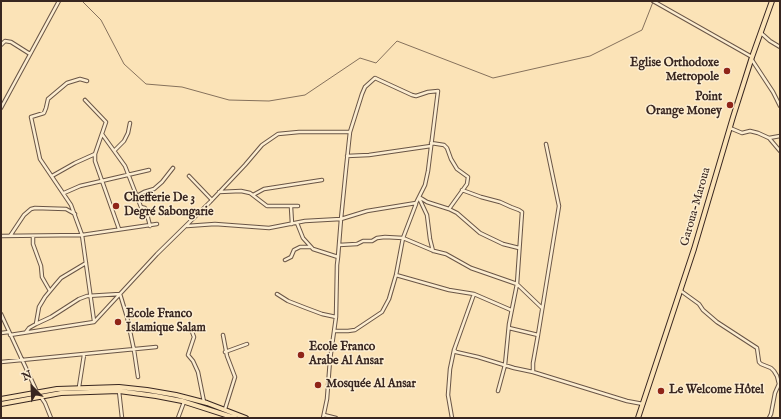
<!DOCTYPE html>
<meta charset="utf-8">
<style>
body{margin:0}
#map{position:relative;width:781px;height:419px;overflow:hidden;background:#fbe3b7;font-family:"IM FELL English",serif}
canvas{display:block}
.frame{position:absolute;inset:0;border:2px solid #382620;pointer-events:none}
.north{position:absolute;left:12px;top:367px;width:40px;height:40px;-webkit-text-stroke:3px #fcedd0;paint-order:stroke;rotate:336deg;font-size:11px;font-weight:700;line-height:16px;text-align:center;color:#382620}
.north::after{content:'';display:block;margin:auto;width:14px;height:18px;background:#382620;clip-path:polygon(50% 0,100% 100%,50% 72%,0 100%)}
</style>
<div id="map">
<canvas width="781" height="419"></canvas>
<div class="frame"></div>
<div class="north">N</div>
</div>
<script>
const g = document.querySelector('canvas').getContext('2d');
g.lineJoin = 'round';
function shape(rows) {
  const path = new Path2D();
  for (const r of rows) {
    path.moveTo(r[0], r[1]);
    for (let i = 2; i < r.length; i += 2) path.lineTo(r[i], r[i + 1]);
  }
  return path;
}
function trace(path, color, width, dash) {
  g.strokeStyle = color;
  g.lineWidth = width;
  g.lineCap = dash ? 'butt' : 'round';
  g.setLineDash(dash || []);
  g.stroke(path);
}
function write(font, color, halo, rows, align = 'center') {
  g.font = font + ' "IM FELL English",serif';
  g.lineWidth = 3;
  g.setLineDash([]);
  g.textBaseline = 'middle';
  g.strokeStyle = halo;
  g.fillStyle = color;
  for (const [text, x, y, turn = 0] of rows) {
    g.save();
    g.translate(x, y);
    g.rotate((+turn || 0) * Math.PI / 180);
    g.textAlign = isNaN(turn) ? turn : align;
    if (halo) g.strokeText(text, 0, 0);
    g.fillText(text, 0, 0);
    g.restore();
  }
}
const stream = shape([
 [82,1,101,20,124,64,146,84,182,87,229,100,269,101,305,95,360,58,376,63,397,41,493,78,590,56,642,30,653,2]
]);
const minor = shape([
 [653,1,752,57],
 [761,33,770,41,780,47],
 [1,45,5,41,11,42,30,54],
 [752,60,773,92,780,106],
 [87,81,80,79,67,83,48,99,46,108,44,113,31,117,40,159,71,205,82,235,94,321],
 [85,100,106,122,95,154,95,161,119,229],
 [1,108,59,1],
 [730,128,742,133,750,131,758,133,769,138,780,151],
 [102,134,125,166,141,207,145,208,146,210,150,226],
 [769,138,780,136],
 [431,143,444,145,447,148,451,159,457,169,468,177,467,184,449,209],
 [115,150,124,141,128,133,130,123],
 [347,156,369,155,431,146],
 [52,176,75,163,95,154],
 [189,176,212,200],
 [462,190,481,197,500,202,511,207,519,210,522,212,517,284,509,324,505,365,498,391],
 [219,192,241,191,250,193,267,206,298,206],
 [64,193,80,186,149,170],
 [253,195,264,189,322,180],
 [137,196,144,192,154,189,162,182,173,168],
 [419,197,427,202,449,209,457,213,480,233,503,244,519,248],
 [419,198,427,215,430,239,433,251],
 [291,207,292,224],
 [297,223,303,238,313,249,338,257],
 [187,226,215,224,269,228,305,221,341,219,367,211,416,203,425,185,428,171,438,91,428,92,416,96,412,95,375,78,365,87,362,94,350,132,349,141,346,169,341,219,338,257,337,265,336,317,330,360,327,399,323,418],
 [1,236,82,235,157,224],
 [10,236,24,215,31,209,35,208,66,209,75,214],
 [33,236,33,244,41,266,42,277,50,291],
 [339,245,357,244,363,241,372,241,377,238,385,237,403,238,434,251,446,254,471,268,517,284,542,308],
 [285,260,291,257,294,250,300,247,310,247],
 [396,275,449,290,474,294,511,310],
 [681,291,699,304,703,310,717,322,757,348,759,362,761,364,771,368,774,371,777,376,779,384,775,393,771,414,769,418],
 [277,294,288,301,306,308,322,314,336,317],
 [1,314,37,392],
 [36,324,51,317,79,299,87,296,120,294,127,317,134,350,138,377],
 [509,328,538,335,533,363,533,372],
 [191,329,194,337,188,355,193,361,198,372,204,402],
 [334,331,348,331,355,330,382,312,389,299,396,275,403,238,416,204],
 [26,332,29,328,36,324,39,307,45,297,55,285,61,278,86,263],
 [1,333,9,332],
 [10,335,94,322,157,254,210,202,245,165,262,145,278,134,299,132,350,132],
 [223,335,227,356,235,377,225,409],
 [538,335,559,206,546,144],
 [454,350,456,352,478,357,514,368,533,372,627,401,643,404],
 [225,352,247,344],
 [1,362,156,347],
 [79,387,84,355],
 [119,391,122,418],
 [41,397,45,403,51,418],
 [324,415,336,418],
 [178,418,184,402],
 [452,418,448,395,450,369,454,350,474,294]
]);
const primary = shape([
 [1,399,57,389,119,387,147,390,176,395,207,403,246,418],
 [1,404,61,393,119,391,156,396,182,401,235,418]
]);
const trunk = shape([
 [638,418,694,249,733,117,752,57,772,1]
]);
const markers = [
 [727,71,4,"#8f2418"],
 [730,105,4,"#8f2418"],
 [116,206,4,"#8f2418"],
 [118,322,4,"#8f2418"],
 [301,355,4,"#8f2418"],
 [318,385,4,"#8f2418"],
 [661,391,4,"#8f2418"]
];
const poiNames = [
 ["Eglise Orthodoxe",719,64,"right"],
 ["Metropole",719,78,"right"],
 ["Point",722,98,"right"],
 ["Orange Money",722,112,"right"],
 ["Chefferie De 3",124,199],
 ["Degré Sabongarie",124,213],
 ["Ecole Franco",126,315],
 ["Islamique Salam",126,329],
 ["Ecole Franco",309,348],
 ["Arabe Al Ansar",309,362],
 ["Mosquée Al Ansar",326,385],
 ["Le Welcome Hôtel",669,391]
];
const streetNames = [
 ["Garoua-Maroua",696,207,-74]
];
trace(stream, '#85715c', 1);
trace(minor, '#695546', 4.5);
trace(primary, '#382620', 6);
trace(trunk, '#382620', 6);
trace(minor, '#fcedd0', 2.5);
trace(primary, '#fbe3b7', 4);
trace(trunk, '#fbe3b7', 4);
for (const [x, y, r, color] of markers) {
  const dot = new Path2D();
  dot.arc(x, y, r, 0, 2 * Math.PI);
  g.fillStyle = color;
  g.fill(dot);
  trace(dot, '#fcedd0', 1.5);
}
write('bold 12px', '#382620', '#fcedd0', poiNames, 'left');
write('12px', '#382620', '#fcedd0', streetNames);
</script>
